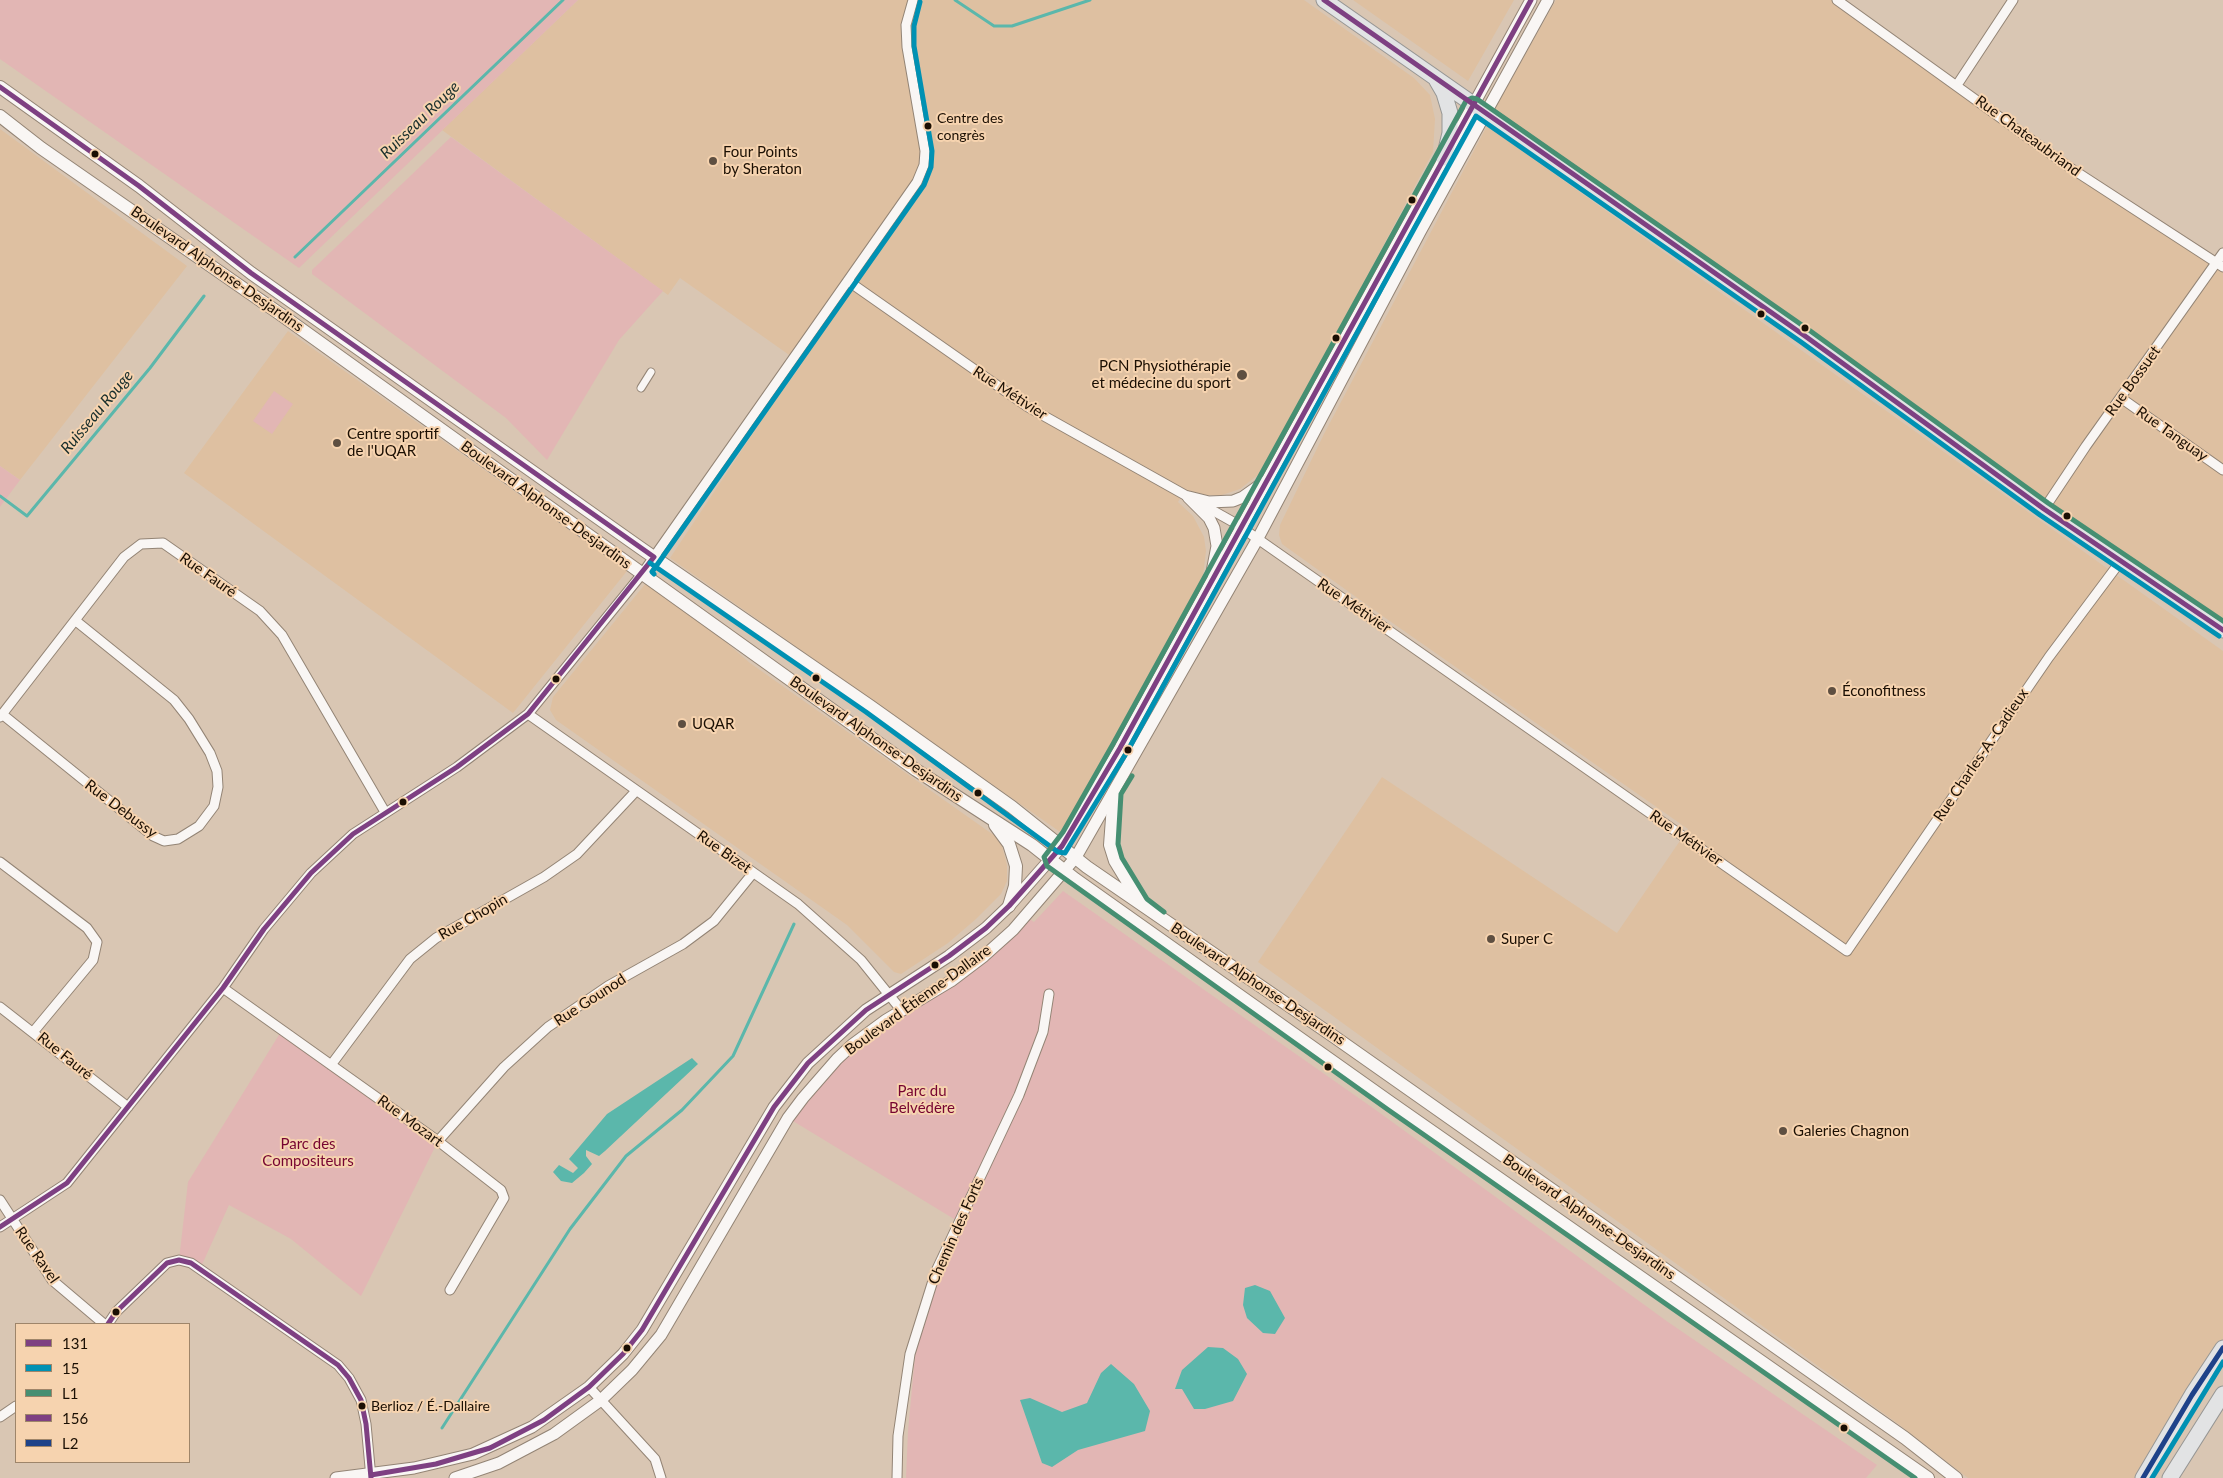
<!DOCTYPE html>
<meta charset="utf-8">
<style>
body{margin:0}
#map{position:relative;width:2223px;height:1478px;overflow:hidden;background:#d9c6b3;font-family:Lato,sans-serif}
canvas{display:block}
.legend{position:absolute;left:15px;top:1323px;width:175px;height:140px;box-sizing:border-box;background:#f6d3af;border:1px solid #9e856a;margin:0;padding:6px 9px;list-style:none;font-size:15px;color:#1b0f03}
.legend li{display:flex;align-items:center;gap:10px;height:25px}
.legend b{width:25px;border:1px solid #9e856a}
</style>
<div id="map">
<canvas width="2223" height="1478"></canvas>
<ul class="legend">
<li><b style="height:6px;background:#7e4082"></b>131</li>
<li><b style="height:6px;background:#0091b3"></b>15</li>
<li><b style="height:6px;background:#468f72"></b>L1</li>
<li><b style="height:6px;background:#7e4082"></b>156</li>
<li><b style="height:6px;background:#1e4289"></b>L2</li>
</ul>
</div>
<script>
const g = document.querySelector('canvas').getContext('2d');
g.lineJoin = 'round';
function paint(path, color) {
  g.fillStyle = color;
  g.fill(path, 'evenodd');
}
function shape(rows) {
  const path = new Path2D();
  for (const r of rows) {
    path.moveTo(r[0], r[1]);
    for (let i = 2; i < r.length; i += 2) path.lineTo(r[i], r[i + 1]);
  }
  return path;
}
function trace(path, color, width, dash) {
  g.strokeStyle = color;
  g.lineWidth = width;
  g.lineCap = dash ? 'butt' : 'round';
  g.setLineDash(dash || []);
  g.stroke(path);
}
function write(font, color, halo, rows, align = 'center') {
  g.font = font + ' Lato,sans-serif';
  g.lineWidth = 4;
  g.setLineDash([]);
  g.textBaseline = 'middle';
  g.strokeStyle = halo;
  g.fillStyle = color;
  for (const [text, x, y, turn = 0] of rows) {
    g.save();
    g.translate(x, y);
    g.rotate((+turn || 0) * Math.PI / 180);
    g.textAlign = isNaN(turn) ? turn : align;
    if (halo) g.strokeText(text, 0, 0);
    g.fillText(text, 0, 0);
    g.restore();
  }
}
const built = shape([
 [578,0,1304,0,1414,78,1430,95,1435,119,1433,152,1264,470,1240,489,1222,495,1203,495,1185,490,1178,502,1193,516,1204,537,1206,551,1203,576,1063,834,670,558,770,408,802,364,680,278,668,295,442,130],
 [1353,0,1514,0,1468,81],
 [1556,0,1831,0,2223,272,2223,621,2124,556,1494,110],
 [1487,126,2223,651,2223,1344,2135,1478,1968,1478,1897,1423,1258,962,1382,777,1617,933,1688,829,1384,617,1282,544,1279,535,1280,525,1324,434],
 [0,129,187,266,20,480,0,466],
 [288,331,627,571,513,713,184,473],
 [646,583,714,632,750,663,995,836,1002,846,1007,865,1007,881,1001,894,976,919,948,943,901,974,894,972,847,925,556,720,550,710,553,697]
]);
const green = shape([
 [0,0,578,0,299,268,0,59],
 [451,137,663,291,619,340,547,460,506,418,312,274,312,270],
 [274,391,293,404,272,434,253,421],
 [0,466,20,480,0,507],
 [1063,891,1373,1108,1668,1322,1877,1465,1866,1478,906,1478,908,1431,915,1356,936,1271,959,1222,788,1118,837,1059,951,981,1025,916,1034,922],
 [282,1030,438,1141,361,1296,291,1239,229,1205,200,1269,179,1260,188,1182]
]);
const water = shape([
 [692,1058,698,1064,605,1151,599,1156,586,1150,586,1156,592,1164,584,1173,572,1183,561,1181,553,1172,559,1165,573,1173,578,1168,569,1159,607,1114],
 [1255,1285,1270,1291,1285,1318,1275,1334,1263,1333,1247,1318,1243,1305,1245,1288],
 [1208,1347,1223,1348,1238,1359,1247,1374,1233,1401,1205,1409,1194,1409,1182,1389,1175,1389,1182,1370],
 [1111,1364,1134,1384,1150,1411,1145,1431,1078,1450,1052,1467,1042,1463,1020,1400,1030,1398,1062,1412,1087,1403,1101,1373]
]);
const stream = shape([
 [955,0,994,26,1012,26,1090,0],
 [295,257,563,0],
 [0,496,27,516,150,368,204,296],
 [442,1428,570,1229,626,1156,682,1110,733,1056,794,924]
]);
const pedestrian = shape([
 [641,388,651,372]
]);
const minor = shape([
 [1837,0,2069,167,2223,267],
 [1957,85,2013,0],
 [848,281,1028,407,1235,523,1847,951,2049,657,2120,562],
 [2121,398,2223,470],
 [2044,509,2086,446,2223,253],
 [2,714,153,836,164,841,178,839,199,826,214,806,218,787,217,771,210,753,189,719,174,700,76,621],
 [528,714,798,904,861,960,902,1011],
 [0,717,124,557,141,544,163,543,260,611,282,635,385,812],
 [0,862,87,928,97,942,93,960,34,1031],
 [223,988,438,1141,501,1190,504,1198,450,1290],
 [0,1007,128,1107],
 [331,1065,410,959,436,938,544,877,577,854,636,791],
 [438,1141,504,1067,548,1027,608,986,683,944,714,921,753,873],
 [0,1200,52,1280,104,1324],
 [0,1227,67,1183,223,988,264,929,311,873,353,834,457,767,528,714,642,574,917,182,924,165,925,151,907,47,906,25,913,0],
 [108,1324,116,1312,167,1263,179,1260,191,1263,338,1365,349,1378,361,1400,366,1424,371,1478],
 [589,1387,655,1459,661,1478],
 [0,1417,16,1406],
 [897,1478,898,1436,910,1354,936,1271,1019,1095,1043,1032,1049,994]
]);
const tertiary = shape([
 [1188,497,1209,518,1214,528,1217,546,1212,572],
 [1189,497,1209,502,1233,501,1243,497,1264,482],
 [336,1478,414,1468,473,1454,532,1427,589,1387,623,1354,642,1330,774,1107,808,1063,866,1010,949,956,986,928,1009,906,1062,846,1120,748,1531,0],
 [455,1478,499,1463,554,1434,601,1400,632,1370,661,1335,788,1118,803,1098,837,1059,852,1045,886,1020,951,981,984,956,1013,930,1076,857,1257,540,1420,232,1548,0]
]);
const secondary = shape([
 [0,87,139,186,251,273,642,549,870,706,1012,807,1087,867,1336,1038,1905,1438,1956,1478],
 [0,116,41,148,283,316,916,770,1032,845,1075,879,1391,1103,1928,1478],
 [1114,792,1110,845,1115,861,1138,899],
 [995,825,1009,844,1016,866,1015,886,1009,906]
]);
const primary = shape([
 [1324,0,1805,336,2044,509,2223,630],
 [1437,81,1444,93,1450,113,1450,133,1444,158],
 [2143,1478,2192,1395,2223,1348],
 [2170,1478,2223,1394]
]);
const bus1 = shape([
 [0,87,139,186,251,273,654,557,528,714,457,767,353,834,311,873,264,929,223,988,67,1183,0,1227],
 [108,1324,116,1312,167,1263,179,1260,191,1263,338,1365,349,1378,361,1400,366,1424,371,1478],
 [371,1475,436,1464,490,1448,544,1420,589,1387,623,1354,642,1330,774,1107,808,1063,866,1010,949,956,986,928,1009,906,1062,846,1120,748,1531,0]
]);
const bus2 = shape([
 [650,563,866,712,1058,852,1065,853,1127,752,1476,116,1801,342,2040,515,2219,636],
 [654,574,652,572,924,185,931,167,932,151,914,46,914,26,920,2],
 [2152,1478,2223,1362]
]);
const bus3 = shape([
 [1132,776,1121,794,1118,844,1122,858,1147,899,1164,912],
 [1915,1478,1387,1109,1047,866,1044,857,1063,832,1113,744,1466,101,1472,98,1477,99,1809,330,2048,503,2223,621]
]);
const bus4 = shape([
 [1324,0,1805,336,2044,509,2223,630]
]);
const bus5 = shape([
 [2143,1478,2192,1395,2223,1348]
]);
const markers = [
 [928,126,4.5,"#1b0f03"],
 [95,154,4.5,"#1b0f03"],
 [713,161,5,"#5e4f41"],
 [1412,200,4.5,"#1b0f03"],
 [1761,314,4.5,"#1b0f03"],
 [1805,328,4.5,"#1b0f03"],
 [1336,338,4.5,"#1b0f03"],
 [1242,375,6,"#5e4f41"],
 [337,443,5,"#5e4f41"],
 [2067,516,4.5,"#1b0f03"],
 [816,678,4.5,"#1b0f03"],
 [556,679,4.5,"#1b0f03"],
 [1832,691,5,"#5e4f41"],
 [682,724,5,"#5e4f41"],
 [1128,750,4.5,"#1b0f03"],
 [978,793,4.5,"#1b0f03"],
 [403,802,4.5,"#1b0f03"],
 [1491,939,5,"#5e4f41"],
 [935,965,4.5,"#1b0f03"],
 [1328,1067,4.5,"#1b0f03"],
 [1783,1131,5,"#5e4f41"],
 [116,1312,4.5,"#1b0f03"],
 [627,1348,4.5,"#1b0f03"],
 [362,1406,4.5,"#1b0f03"],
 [1844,1428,4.5,"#1b0f03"]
];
const busNames = [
 ["Centre des",937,118],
 ["congrès",937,135],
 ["Berlioz / É.-Dallaire",371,1406]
];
const streetNames = [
 ["Rue Chateaubriand",2028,136,36],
 ["Boulevard Alphonse-Desjardins",217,269,35],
 ["Rue Bossuet",2133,381,-54],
 ["Rue Métivier",1010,393,33],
 ["Rue Tanguay",2172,434,35],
 ["Boulevard Alphonse-Desjardins",546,505,36],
 ["Rue Fauré",208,575,35],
 ["Rue Métivier",1354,606,34],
 ["Boulevard Alphonse-Desjardins",876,739,35],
 ["Rue Charles-A.-Cadieux",1981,755,-56],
 ["Rue Debussy",121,809,37],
 ["Rue Métivier",1686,838,35],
 ["Rue Bizet",724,852,35],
 ["Rue Chopin",473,917,-30],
 ["Boulevard Alphonse-Desjardins",1258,984,34],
 ["Rue Gounod",590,1000,-33],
 ["Boulevard Étienne-Dallaire",918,1000,-36],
 ["Rue Fauré",65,1056,39],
 ["Rue Mozart",410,1121,36],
 ["Boulevard Alphonse-Desjardins",1589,1217,35],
 ["Chemin des Forts",956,1231,-66],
 ["Rue Ravel",37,1255,55]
];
const poiNames = [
 ["Four Points",723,152],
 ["by Sheraton",723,169],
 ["PCN Physiothérapie",1231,366,"right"],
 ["et médecine du sport",1231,383,"right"],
 ["Centre sportif",347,434],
 ["de l'UQAR",347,451],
 ["Éconofitness",1842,691],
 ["UQAR",692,724],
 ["Super C",1501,939],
 ["Galeries Chagnon",1793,1131]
];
const parkNames = [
 ["Parc du",922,1091],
 ["Belvédère",922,1108],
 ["Parc des",308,1144],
 ["Compositeurs",308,1161]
];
const waterNames = [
 ["Ruisseau Rouge",420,120,-44],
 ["Ruisseau Rouge",97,412,-50]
];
paint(built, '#dec0a1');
paint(green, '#e2b6b4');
paint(water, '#5bb7ab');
trace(stream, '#5bb7ab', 3);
trace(pedestrian, '#938475', 9);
trace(minor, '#938475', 11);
trace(tertiary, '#938475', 13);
trace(secondary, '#938475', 14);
trace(primary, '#969694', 17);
trace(pedestrian, '#f9f6f4', 7);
trace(minor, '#f9f6f4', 9);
trace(tertiary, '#f9f6f4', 11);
trace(secondary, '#f9f6f4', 12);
trace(primary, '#e2e3e4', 15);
trace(bus1, '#7e4082', 5);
trace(bus2, '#0091b3', 5);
trace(bus3, '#468f72', 5);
trace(bus4, '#7e4082', 5);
trace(bus5, '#1e4289', 5);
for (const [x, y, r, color] of markers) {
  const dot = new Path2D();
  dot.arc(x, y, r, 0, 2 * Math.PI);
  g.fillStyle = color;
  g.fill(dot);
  trace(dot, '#f6d3af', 2);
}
write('14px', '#1b0f03', '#f6d3af', busNames, 'left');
write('15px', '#1b0f03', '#f6d3af', streetNames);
write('15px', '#1b0f03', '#f6d3af', poiNames, 'left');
write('15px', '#760431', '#f6d3af', parkNames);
write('italic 16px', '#192f2d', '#f6d3af', waterNames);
</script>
